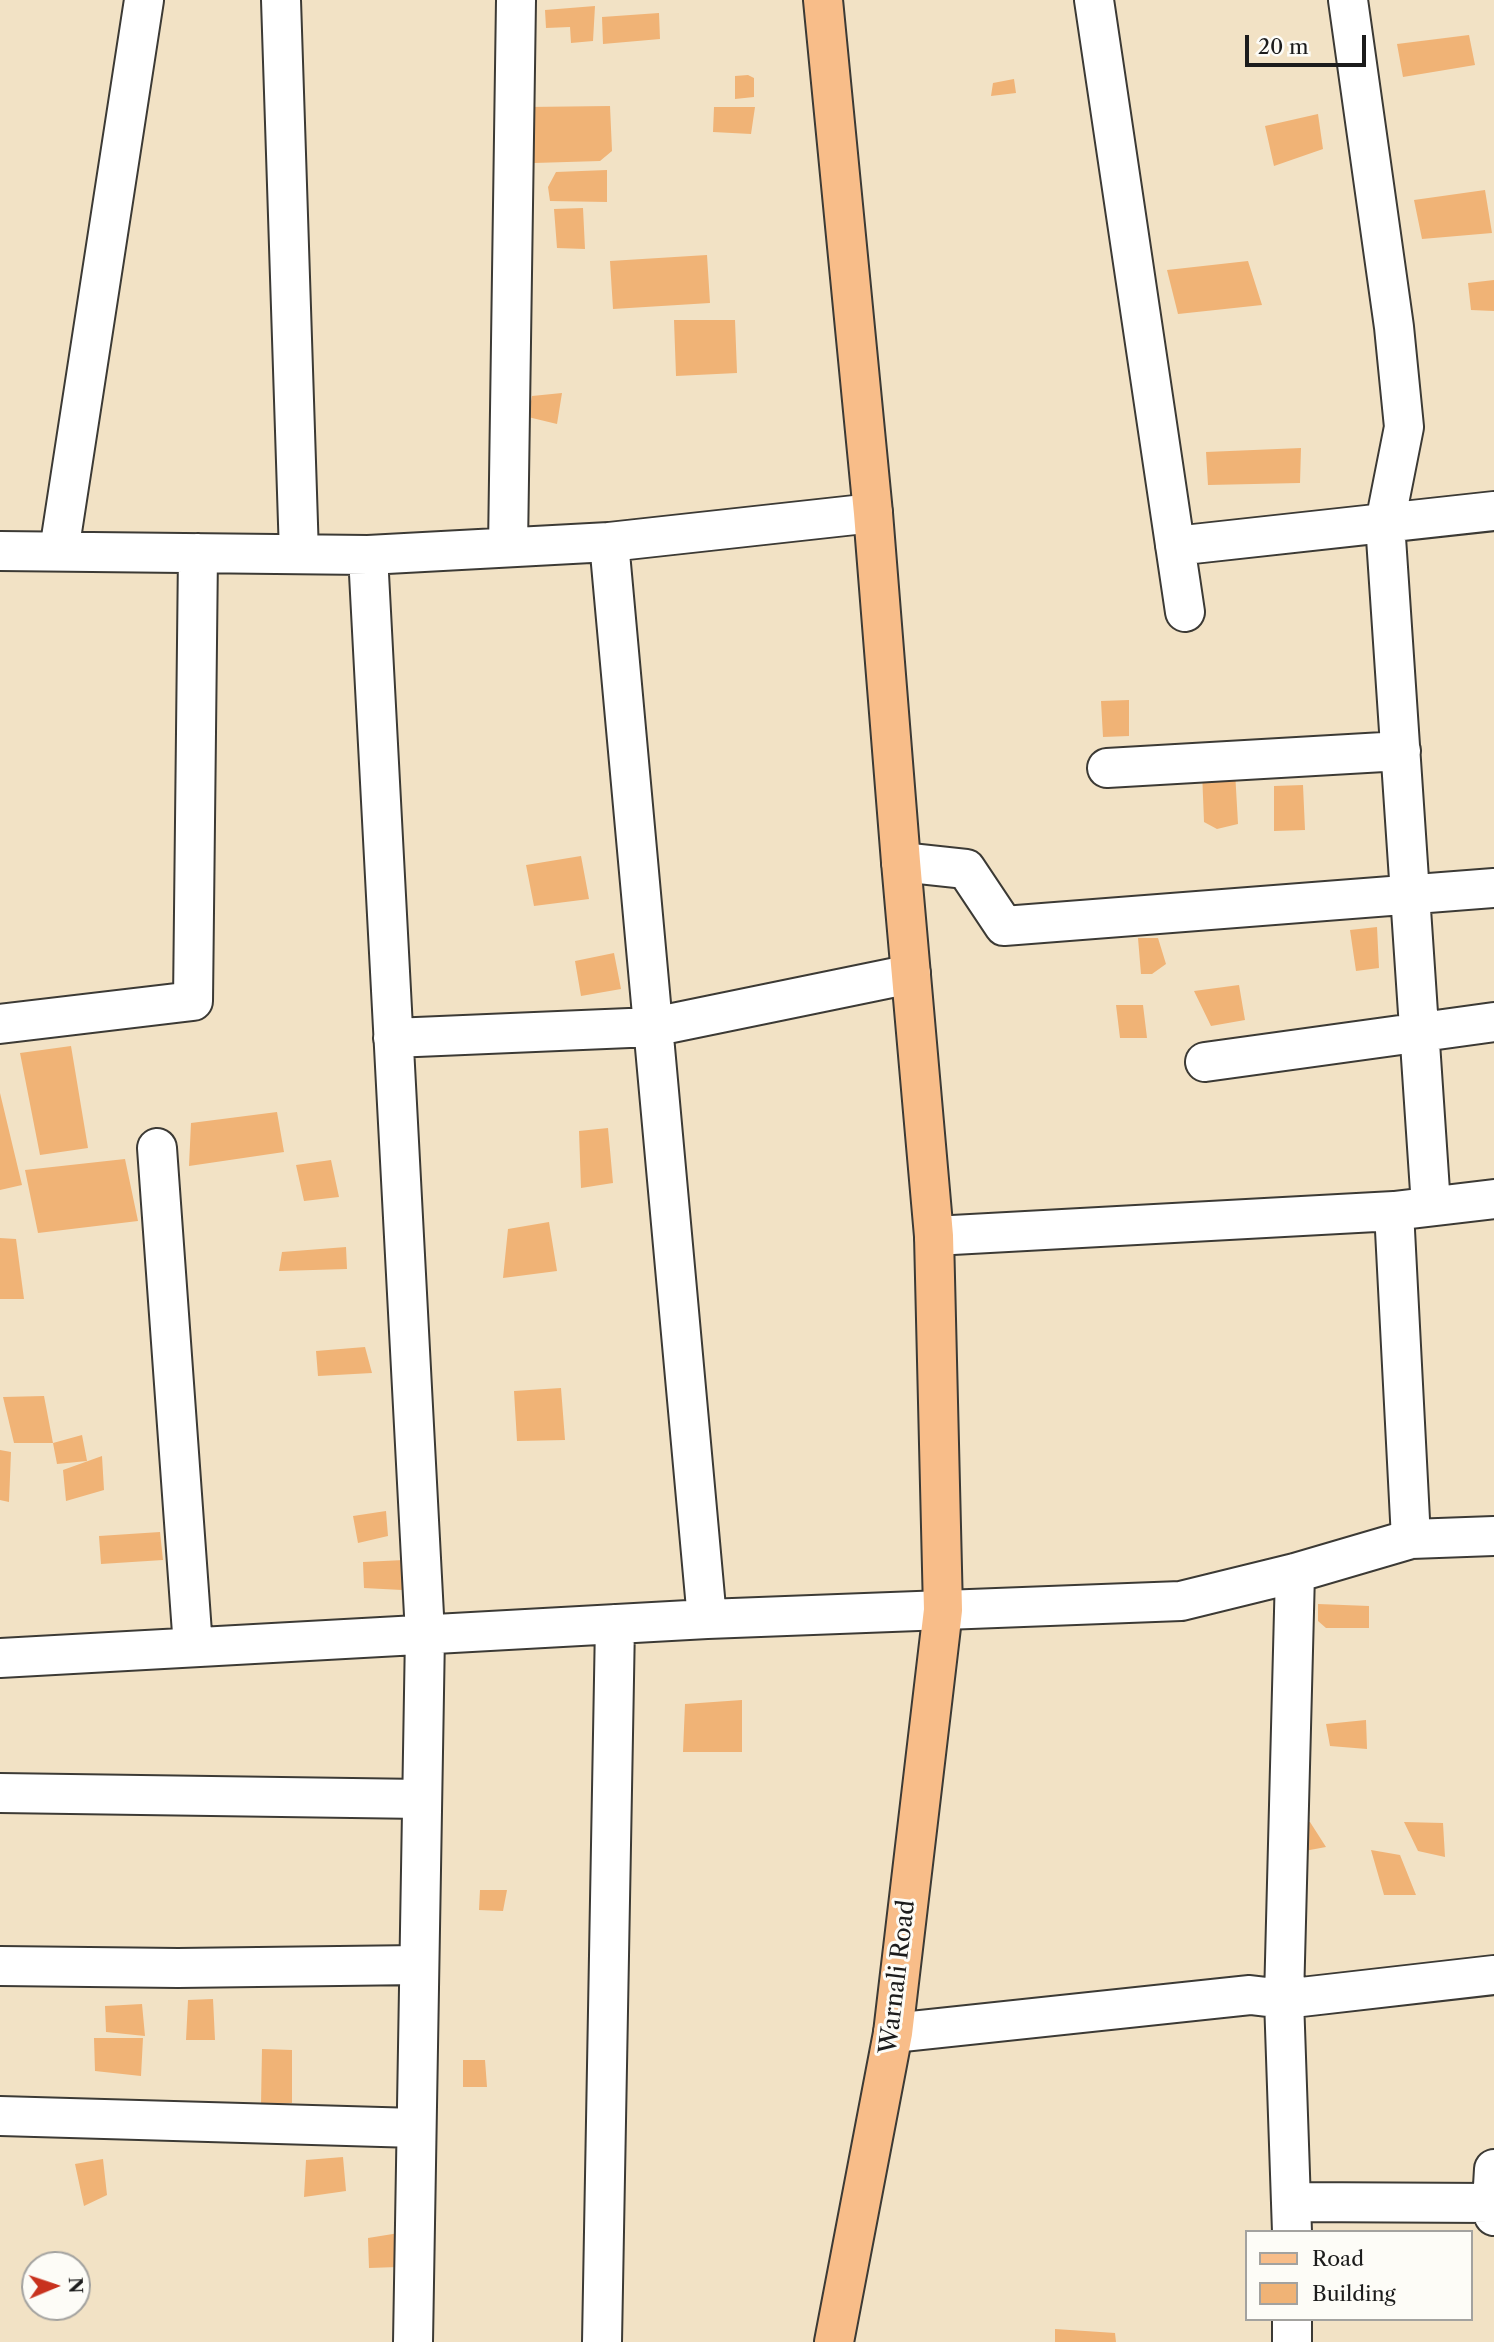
<!DOCTYPE html>
<style>
body{margin:0}
#map{position:relative;width:1494px;height:2342px;overflow:hidden;background:#f2e2c5;font-family:"Libre Caslon Text",serif}
canvas{display:block}
.legend{position:absolute;left:1245px;top:2230px;width:228px;height:91px;box-sizing:border-box;background:#fdfcf7;border:2px solid #a3a29f;margin:0;padding:9px 12px;list-style:none;font-size:21px;color:#1c1c1c}
.legend li{display:flex;align-items:center;gap:14px;height:35px}
.legend b{width:35px;border:2px solid #a3a29f}
.north{position:absolute;left:21px;top:2251px;width:70px;height:70px;box-sizing:border-box;background:#fdfcf7;border:2px solid #a3a29f;border-radius:50%;rotate:88deg;font-size:19px;font-weight:700;line-height:28px;text-align:center;color:#1c1c1c}
.north::after{content:'';display:block;margin:auto;width:24px;height:32px;background:#c8321e;clip-path:polygon(50% 0,100% 100%,50% 72%,0 100%)}
.scale{position:absolute;left:1245px;top:35px;width:121px;height:32px;box-sizing:border-box;border:4px solid #1c1c1c;border-top:0;padding-left:9px;font-size:21px;line-height:24px;white-space:nowrap;color:#1c1c1c;-webkit-text-stroke:5px #fdfcf7;paint-order:stroke}
</style>
<div id="map">
<canvas width="1494" height="2342"></canvas>
<ul class="legend">
<li><b style="height:9px;background:#f8bd89"></b>Road</li>
<li><b style="height:19px;background:#f0b376"></b>Building</li>
</ul>
<div class="north">N</div>
<div class="scale">20 m</div>
</div>
<script>
const g = document.querySelector('canvas').getContext('2d');
g.lineJoin = 'round';
function paint(path, color) {
  g.fillStyle = color;
  g.fill(path, 'evenodd');
}
function shape(rows) {
  const path = new Path2D();
  for (const r of rows) {
    path.moveTo(r[0], r[1]);
    for (let i = 2; i < r.length; i += 2) path.lineTo(r[i], r[i + 1]);
  }
  return path;
}
function trace(path, color, width, dash) {
  g.strokeStyle = color;
  g.lineWidth = width;
  g.lineCap = dash ? 'butt' : 'round';
  g.setLineDash(dash || []);
  g.stroke(path);
}
function write(font, color, halo, rows, align = 'center') {
  g.font = font + ' "Libre Caslon Text",serif';
  g.lineWidth = 6;
  g.setLineDash([]);
  g.textBaseline = 'middle';
  g.strokeStyle = halo;
  g.fillStyle = color;
  for (const [text, x, y, turn = 0] of rows) {
    g.save();
    g.translate(x, y);
    g.rotate((+turn || 0) * Math.PI / 180);
    g.textAlign = isNaN(turn) ? turn : align;
    if (halo) g.strokeText(text, 0, 0);
    g.fillText(text, 0, 0);
    g.restore();
  }
}
const building = shape([
 [595,6,593,41,571,43,570,27,546,28,545,10],
 [659,13,660,39,603,44,602,17],
 [1469,35,1475,65,1403,77,1397,44],
 [748,75,754,78,754,97,735,99,735,76],
 [1014,79,1016,93,991,96,993,83],
 [610,106,612,151,600,161,534,163,525,116,527,107],
 [714,107,755,107,751,134,713,132],
 [1318,114,1323,149,1274,166,1265,126],
 [607,170,607,202,550,201,548,187,556,172],
 [1485,190,1492,233,1422,239,1414,200],
 [583,208,585,249,557,248,554,209],
 [707,255,710,303,613,309,610,261],
 [1248,261,1262,305,1178,314,1167,270],
 [1494,280,1494,311,1471,310,1468,283],
 [674,320,735,320,737,373,676,376],
 [562,393,557,424,528,417,532,396],
 [1301,448,1300,483,1208,485,1206,452],
 [1129,700,1129,736,1103,737,1101,701],
 [1202,771,1235,771,1238,824,1217,829,1204,822],
 [1303,785,1305,830,1274,831,1274,786],
 [581,856,589,899,534,906,526,865],
 [1377,927,1379,968,1356,971,1350,930],
 [1138,938,1158,938,1166,964,1152,974,1141,974],
 [614,953,621,989,581,996,575,961],
 [1239,985,1245,1020,1211,1026,1194,991],
 [1116,1005,1143,1005,1147,1038,1120,1038],
 [71,1046,88,1148,40,1155,20,1053],
 [0,1093,22,1185,0,1190],
 [277,1112,284,1152,189,1166,191,1123],
 [608,1128,613,1183,581,1188,579,1131],
 [125,1159,138,1221,38,1233,25,1170],
 [331,1160,339,1197,304,1201,296,1165],
 [549,1222,557,1271,503,1278,508,1229],
 [0,1238,16,1239,24,1299,0,1299],
 [346,1247,347,1269,279,1271,282,1252],
 [365,1347,372,1373,318,1376,316,1351],
 [561,1388,565,1440,517,1441,514,1391],
 [44,1396,53,1443,14,1443,3,1397],
 [82,1435,87,1461,57,1464,53,1443],
 [0,1450,11,1452,9,1502,0,1500],
 [102,1456,104,1490,66,1501,63,1470],
 [386,1511,388,1536,358,1543,353,1516],
 [160,1532,163,1560,101,1564,99,1536],
 [404,1560,402,1590,364,1588,363,1562],
 [1318,1604,1369,1606,1369,1628,1326,1628,1318,1621],
 [742,1700,742,1752,683,1752,685,1704],
 [1366,1720,1367,1749,1330,1746,1326,1724],
 [1296,1822,1310,1822,1326,1847,1299,1852],
 [1404,1822,1443,1823,1445,1857,1418,1851],
 [1371,1850,1400,1855,1416,1895,1384,1895],
 [480,1890,507,1890,503,1911,479,1910],
 [213,1999,215,2040,186,2040,188,2000],
 [142,2004,145,2036,106,2032,105,2006],
 [94,2038,143,2038,141,2076,95,2071],
 [262,2049,292,2050,292,2103,261,2105],
 [463,2060,485,2060,487,2087,463,2087],
 [343,2157,346,2191,304,2197,306,2160],
 [103,2159,107,2195,84,2206,75,2164],
 [399,2233,398,2267,369,2268,368,2238],
 [1055,2329,1115,2333,1116,2342,1055,2342]
]);
const minor = shape([
 [281,0,299,554],
 [1094,0,1185,612],
 [1348,0,1394,327,1404,427,1385,523,1431,1206],
 [1175,546,1494,511],
 [508,547,516,0],
 [0,551,368,555],
 [59,551,144,0],
 [1107,768,1401,751],
 [901,862,966,869,1004,926,1494,888],
 [0,1024,193,1001,198,553],
 [393,1038,653,1027,911,974],
 [1205,1062,1494,1022],
 [157,1148,193,1647],
 [1494,1199,1394,1211,1411,1539,1494,1536],
 [934,1236,1394,1211],
 [1295,1573,1284,1999,1494,1975],
 [707,1619,609,542,873,513],
 [0,1658,707,1619,1181,1601,1295,1573,1411,1539],
 [0,1793,422,1799],
 [0,1966,178,1968,419,1965],
 [893,2033,1250,1995,1284,1999,1292,2232],
 [0,2116,416,2128],
 [1494,2169,1492,2203,1494,2203],
 [1292,2202,1492,2203,1494,2216],
 [413,2342,425,1634,368,555,609,542],
 [602,2342,615,1624],
 [1292,2342,1292,2319]
]);
const major = shape([
 [823,0,873,513,901,862,934,1236,943,1610,893,2033,834,2342]
]);
const streetNames = [
 ["Warnali Road",898,1977,-83]
];
paint(building, '#f0b376');
trace(minor, '#3c3a35', 42);
trace(major, '#3c3a35', 42);
trace(minor, '#fff', 38);
trace(major, '#f8bd89', 38);
write('24px', '#1c1c1c', '#fdfcf7', streetNames);
</script>
